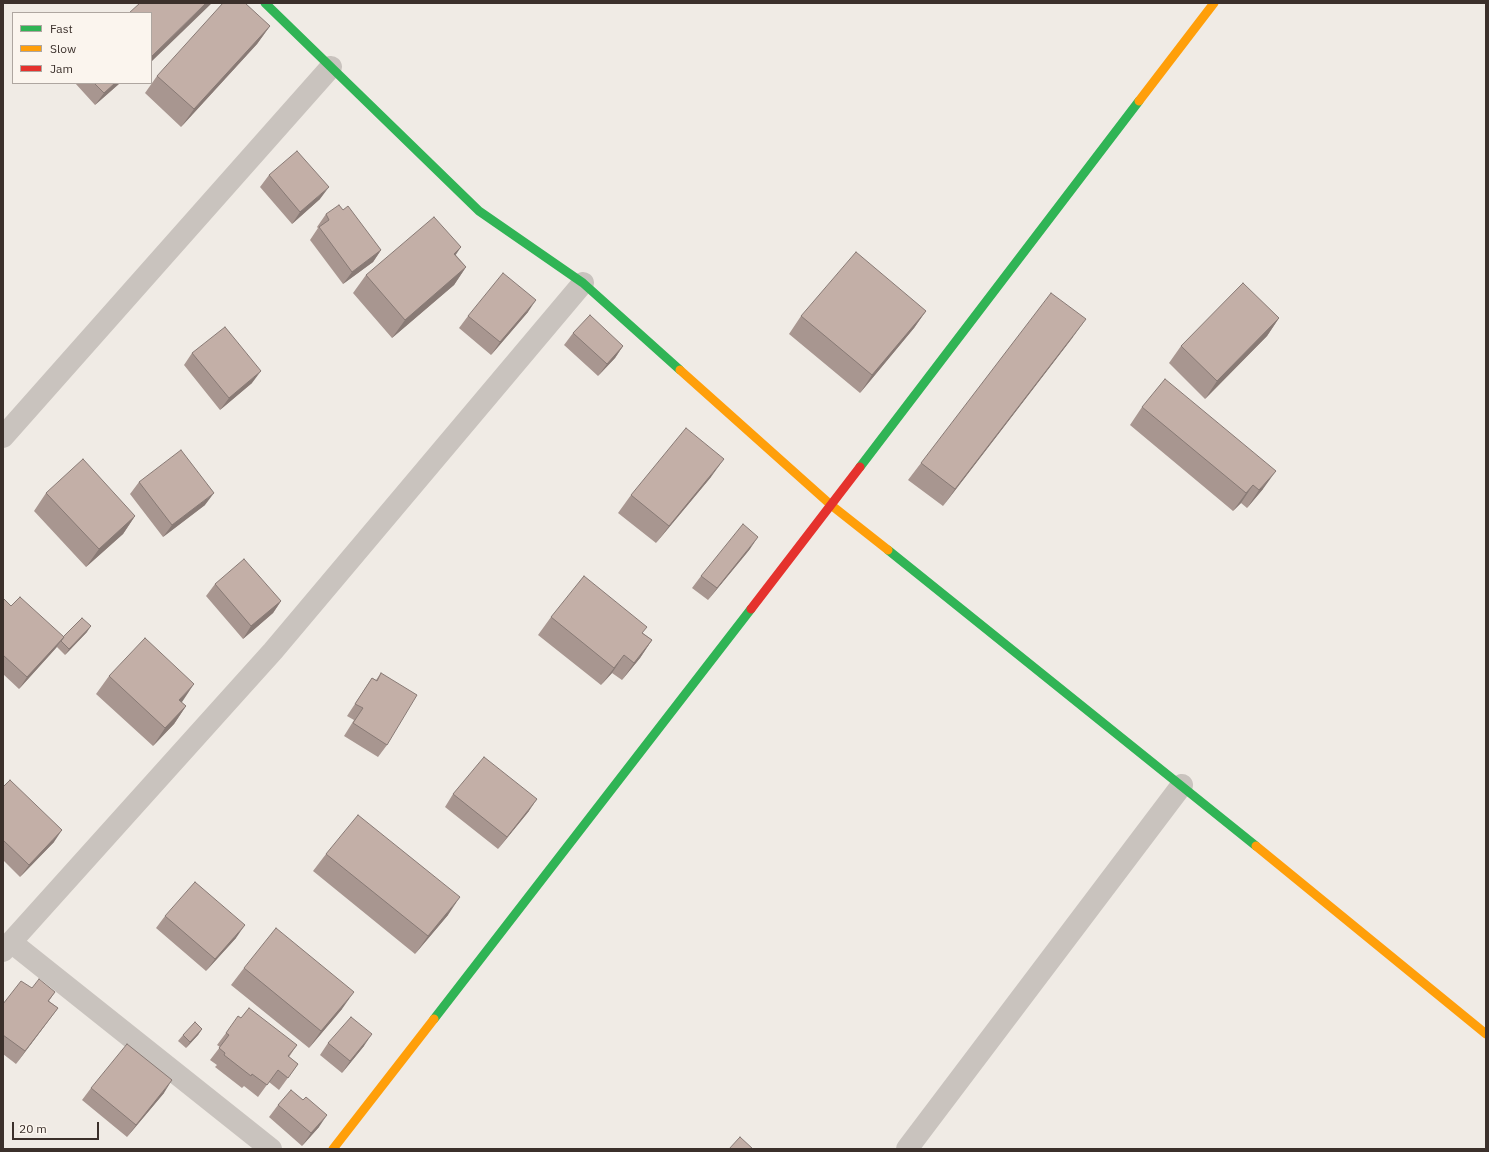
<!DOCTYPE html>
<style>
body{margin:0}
#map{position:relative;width:1489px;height:1152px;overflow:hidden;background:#f0ebe5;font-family:"IBM Plex Sans",sans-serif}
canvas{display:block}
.frame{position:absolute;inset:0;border:4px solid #3b302b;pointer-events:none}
.legend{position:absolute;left:12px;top:12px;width:140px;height:72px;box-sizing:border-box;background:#fbf5ee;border:1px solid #aea6a0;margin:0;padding:5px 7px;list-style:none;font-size:12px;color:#3b302b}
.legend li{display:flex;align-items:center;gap:8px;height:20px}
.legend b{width:20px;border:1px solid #aea6a0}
.scale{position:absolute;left:12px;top:1122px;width:87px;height:18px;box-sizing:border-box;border:2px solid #3b302b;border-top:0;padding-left:5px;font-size:12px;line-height:14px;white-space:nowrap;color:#3b302b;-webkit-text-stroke:3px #fbf5ee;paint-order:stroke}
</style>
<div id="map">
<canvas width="1489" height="1152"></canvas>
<div class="frame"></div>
<ul class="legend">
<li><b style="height:5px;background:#30b455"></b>Fast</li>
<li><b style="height:5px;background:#ff9f0a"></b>Slow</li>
<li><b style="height:5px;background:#e5322d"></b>Jam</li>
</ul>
<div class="scale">20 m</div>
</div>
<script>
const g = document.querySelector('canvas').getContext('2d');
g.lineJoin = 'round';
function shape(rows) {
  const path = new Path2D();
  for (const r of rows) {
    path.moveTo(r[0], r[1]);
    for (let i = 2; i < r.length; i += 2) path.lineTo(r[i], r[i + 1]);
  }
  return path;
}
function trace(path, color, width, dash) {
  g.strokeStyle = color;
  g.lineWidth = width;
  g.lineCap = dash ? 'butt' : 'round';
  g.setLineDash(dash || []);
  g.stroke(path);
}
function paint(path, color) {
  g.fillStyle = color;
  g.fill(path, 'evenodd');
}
const street = shape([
 [3,437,331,67],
 [11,942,271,1149],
 [3,951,273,651,583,283],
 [907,1149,1182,785]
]);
const fast = shape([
 [265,3,479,211,583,283,680,370],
 [860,467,1139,101],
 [888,550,1256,846],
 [434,1019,751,609]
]);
const slow = shape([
 [1139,101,1214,3],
 [680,370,831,505,888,550],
 [1256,846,1486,1034],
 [333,1149,434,1019]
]);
const jam = shape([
 [751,609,860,467]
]);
const wall = shape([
 [270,26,257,44,181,127,145,93,157,76],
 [75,83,120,83,95,105],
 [269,175,320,199,292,224,260,187],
 [343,210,381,250,373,262,343,284,310,240,318,228,317,227,326,214],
 [456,255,466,267,454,285,392,338,353,293,366,275],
 [926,311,914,328,860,393,789,334,801,316],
 [528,312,491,355,459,328,468,316],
 [1279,318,1267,336,1205,399,1169,363,1181,346],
 [573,333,623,346,615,358,598,376,564,345],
 [1073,337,943,506,908,480,921,463],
 [192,353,252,383,220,410,184,365],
 [1142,407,1263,489,1247,508,1241,503,1233,511,1130,425],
 [711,477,656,543,618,513,631,495],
 [139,482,205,505,163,537,130,494],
 [46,493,135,516,123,534,86,567,34,511],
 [750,549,708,600,692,588,701,576],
 [215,584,281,601,273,613,243,639,206,596],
 [3,598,11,606,63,637,87,632,65,655,57,647,19,689,3,674],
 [551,617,643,633,652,640,640,658,622,680,612,673,601,685,538,635],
 [381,673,387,745,378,757,344,736,354,720,347,716,372,678,376,680],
 [109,676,181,702,186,706,174,724,153,746,96,694],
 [3,787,54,842,20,877,3,860],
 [453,794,529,811,498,849,445,807],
 [326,854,448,915,415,954,313,871],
 [165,916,236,938,206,971,156,928],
 [244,968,342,1009,309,1048,231,985],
 [32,988,55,992,49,1001,58,1008,16,1064,3,1054,3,1004],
 [241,1018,297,1045,289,1057,298,1064,279,1090,269,1082,258,1097,244,1086,242,1088,215,1067,217,1065,210,1060,220,1047,217,1045,226,1033],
 [202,1029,198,1035,186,1048,178,1041,183,1035],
 [328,1043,364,1046,342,1073,320,1055],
 [91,1088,164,1093,127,1137,82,1100],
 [278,1105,319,1127,302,1146,269,1117]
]);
const shadedWall = shape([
 [206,3,212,3,151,62,151,57],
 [270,26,257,44,181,127,194,109],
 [115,83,120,83,95,105,104,93],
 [329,187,320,199,292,224,300,212],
 [461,247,449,265,454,254],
 [381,250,373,262,343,284,352,272],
 [466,267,454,285,392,338,405,320],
 [536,300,528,312,491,355,500,342],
 [926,311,914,328,860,393,872,375],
 [1279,318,1267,336,1205,399,1217,381],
 [1086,319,1073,337,943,506,955,489],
 [623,346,615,358,598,376,607,364],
 [261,371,252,383,220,410,229,398],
 [724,459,711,477,656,543,669,526],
 [1276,471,1263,489,1247,508,1259,490],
 [1253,485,1241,503,1233,511,1246,493],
 [214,493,205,505,163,537,172,525],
 [135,516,123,534,86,567,99,549],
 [758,537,750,549,708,600,717,588],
 [281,601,273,613,243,639,251,626],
 [91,626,87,632,65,655,69,649],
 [64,637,55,649,19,689,27,677],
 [652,640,640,658,622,680,634,663],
 [624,655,612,673,601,685,614,668],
 [194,684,182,702,167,718,179,700],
 [186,706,174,724,153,746,165,728],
 [537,799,529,811,498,849,507,837],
 [62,830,54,842,20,877,29,865],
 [460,897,448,915,415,954,428,936],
 [245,925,236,938,206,971,215,959],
 [354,992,342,1009,309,1048,321,1031],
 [58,1008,16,1064,25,1051],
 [202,1029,198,1035,186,1048,190,1042],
 [372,1034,364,1046,342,1073,350,1061],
 [172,1080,164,1093,127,1137,136,1125],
 [327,1115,319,1127,302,1146,311,1133]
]);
const building = shape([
 [140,3,206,3,151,57,151,13,129,13,140,3],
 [223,3,245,3,270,26,194,109,157,76,223,3],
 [94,83,115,83,104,93,94,83],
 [297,151,329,187,300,212,269,175,297,151],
 [339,205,343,210,348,206,381,250,352,272,319,227,329,220,326,214,339,205],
 [434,217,461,247,454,254,466,267,405,320,366,275,434,217],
 [856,252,926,311,872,375,801,316,856,252],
 [503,273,536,300,500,342,468,316,503,273],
 [1243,283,1279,318,1217,381,1181,346,1243,283],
 [1051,293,1086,319,955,489,921,463,1051,293],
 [590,315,623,346,607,364,573,333,590,315],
 [225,327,261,371,229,398,192,353,225,327],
 [1165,379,1276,471,1259,490,1253,485,1246,493,1142,407,1165,379],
 [686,428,724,459,669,526,631,495,686,428],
 [181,450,214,493,172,525,139,482,181,450],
 [83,459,135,516,99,549,46,493,83,459],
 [743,524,758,537,717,588,701,576,743,524],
 [244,559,281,601,251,626,215,584,244,559],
 [584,576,647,627,642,633,652,640,634,663,624,655,614,668,551,617,584,576],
 [20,597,64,637,27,677,3,655,3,598,11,606,20,597],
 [82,618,91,626,69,649,61,641,64,637,63,637,82,618],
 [145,638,194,684,179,700,186,706,165,728,109,676,145,638],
 [381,673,417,695,387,745,353,723,363,708,355,704,372,678,377,681,381,673],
 [484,757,537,799,507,837,453,794,484,757],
 [10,780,62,830,29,865,3,840,3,787,10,780],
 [358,815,460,897,428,936,326,854,358,815],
 [195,882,245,925,215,959,165,916,195,882],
 [276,928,354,992,321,1031,244,968,276,928],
 [39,979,55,992,48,1001,58,1008,25,1051,3,1035,3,1004,21,981,32,988,39,979],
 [249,1008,297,1045,288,1056,298,1064,288,1078,278,1070,267,1085,252,1074,251,1076,224,1055,225,1053,219,1048,229,1035,226,1033,238,1016,241,1018,249,1008],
 [351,1017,372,1034,350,1061,328,1043,351,1017],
 [195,1022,202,1029,190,1042,183,1035,195,1022],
 [127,1044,172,1080,136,1125,91,1088,127,1044],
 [291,1090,303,1100,306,1097,327,1115,311,1133,278,1105,291,1090],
 [740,1137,753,1149,729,1149,740,1137]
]);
trace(street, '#c9c3be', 22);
trace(fast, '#30b455', 9);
trace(slow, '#ff9f0a', 9);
trace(jam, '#e5322d', 9);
paint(wall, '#a89690');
paint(shadedWall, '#887a75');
paint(building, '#c3afa7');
trace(building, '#887a75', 1);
</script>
